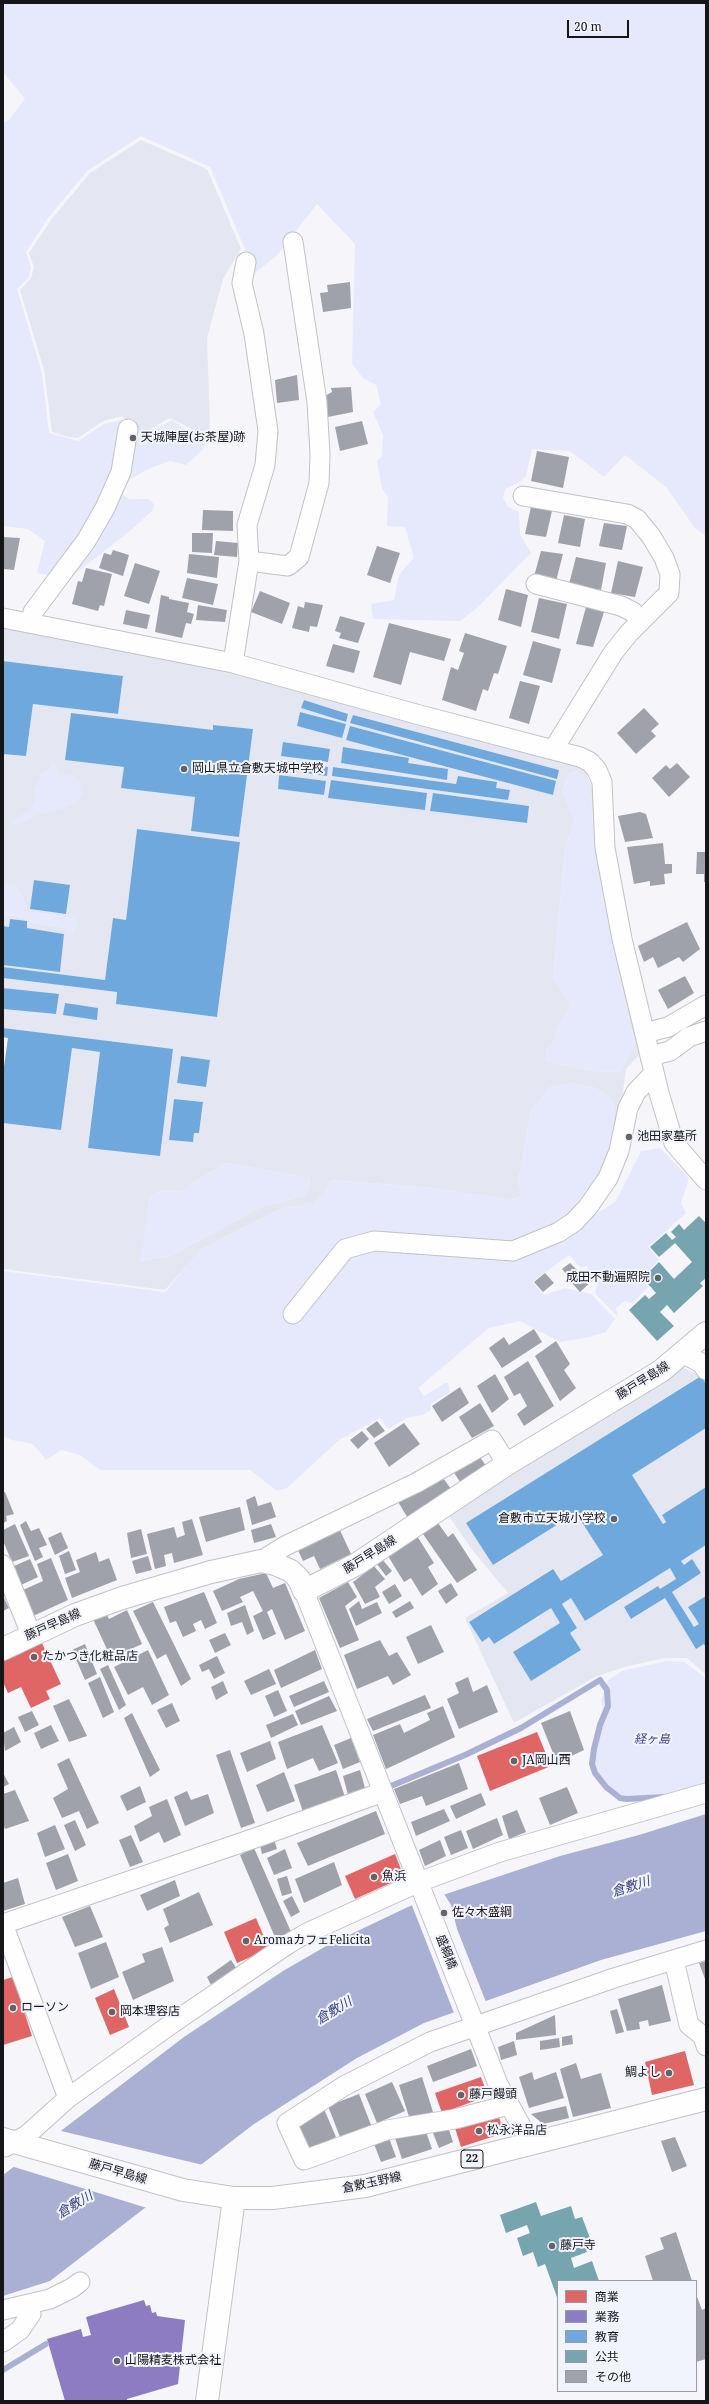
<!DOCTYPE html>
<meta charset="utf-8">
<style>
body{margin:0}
#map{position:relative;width:709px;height:2404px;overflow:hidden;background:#f5f5fa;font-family:"Noto Serif","Noto Sans JP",serif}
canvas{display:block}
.frame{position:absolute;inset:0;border:4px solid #161619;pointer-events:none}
.legend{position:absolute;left:557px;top:2280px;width:140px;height:112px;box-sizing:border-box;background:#f2f4fd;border:1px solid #9a9ba2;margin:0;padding:5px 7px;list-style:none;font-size:12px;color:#161619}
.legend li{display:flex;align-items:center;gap:8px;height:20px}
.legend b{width:20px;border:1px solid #9a9ba2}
.scale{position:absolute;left:567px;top:20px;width:62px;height:18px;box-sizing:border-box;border:2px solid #161619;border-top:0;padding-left:5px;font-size:12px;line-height:14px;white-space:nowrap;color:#161619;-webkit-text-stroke:3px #f2f4fd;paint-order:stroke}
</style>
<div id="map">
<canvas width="709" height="2404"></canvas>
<div class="frame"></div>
<ul class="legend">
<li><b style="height:11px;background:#e06666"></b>商業</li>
<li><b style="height:11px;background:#8e7cc3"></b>業務</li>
<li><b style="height:11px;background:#6fa8dc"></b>教育</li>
<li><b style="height:11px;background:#76a5af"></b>公共</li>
<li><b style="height:11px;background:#9fa1ab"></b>その他</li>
</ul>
<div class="scale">20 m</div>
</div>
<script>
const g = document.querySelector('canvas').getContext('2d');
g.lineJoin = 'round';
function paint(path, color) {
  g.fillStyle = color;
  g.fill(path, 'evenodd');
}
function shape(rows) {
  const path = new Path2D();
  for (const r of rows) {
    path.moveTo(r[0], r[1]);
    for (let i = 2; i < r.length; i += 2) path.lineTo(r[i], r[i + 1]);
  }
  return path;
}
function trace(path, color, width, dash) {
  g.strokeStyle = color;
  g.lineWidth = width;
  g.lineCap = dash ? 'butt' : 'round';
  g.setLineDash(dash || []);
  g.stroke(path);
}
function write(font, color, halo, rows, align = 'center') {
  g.font = font + ' "Noto Serif","Noto Sans JP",serif';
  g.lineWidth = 4;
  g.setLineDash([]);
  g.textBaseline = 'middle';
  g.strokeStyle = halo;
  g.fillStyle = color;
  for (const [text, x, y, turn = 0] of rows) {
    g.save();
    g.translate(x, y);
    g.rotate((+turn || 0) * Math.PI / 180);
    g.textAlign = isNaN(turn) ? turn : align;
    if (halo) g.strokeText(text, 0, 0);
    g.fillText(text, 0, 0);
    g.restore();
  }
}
const built = shape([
 [141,140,207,169,241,249,223,279,207,338,210,431,202,434,170,418,152,428,144,439,122,416,103,421,78,438,68,437,52,432,44,370,20,290,31,278,34,267,29,253,51,220,90,173],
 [3,623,240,672,337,701,552,756,576,766,586,773,594,793,597,841,615,949,640,1054,626,1069,615,1150,603,1176,580,1210,567,1223,556,1230,512,1246,375,1235,302,1246,374,1234,512,1245,567,1223,580,1209,603,1175,615,1150,613,1100,595,1088,570,1083,550,1087,531,1111,518,1182,522,1196,511,1200,433,1188,331,1180,323,1194,314,1203,280,1209,200,1250,193,1260,225,1250,261,1241,192,1260,165,1290,3,1269,3,1123,61,1130,72,1048,100,1052,88,1147,160,1156,173,1050,3,1028,3,1009,56,1014,59,995,3,988,3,978,117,992,116,1004,217,1017,240,842,137,829,126,920,113,918,105,980,3,967,3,965,60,972,64,934,27,928,27,921,10,919,9,927,3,926,3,919,13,915,29,919,31,923,65,928,68,935,74,932,77,921,74,915,70,918,27,911,22,895,13,884,6,884,3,886,3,754,26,756,33,704,118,714,123,676,3,661],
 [304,700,348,714,346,722,301,708],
 [300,712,345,724,342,737,297,726],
 [71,713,213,730,214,725,253,729,239,836,191,831,195,797,122,788,124,767,65,760],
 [353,715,559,770,557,778,351,723],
 [350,726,556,781,553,795,346,740],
 [284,742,330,749,328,762,282,756],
 [344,747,408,758,408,763,448,769,447,779,341,763],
 [281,761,327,767,327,775,280,769],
 [334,767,456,784,458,776,496,782,496,788,510,790,508,800,332,776],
 [578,772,587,779,591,792,594,841,621,985,635,1044,621,1072,592,1071,546,1061,547,1049,553,1043,558,1027,571,1005,553,979,565,850,574,820,562,790,570,773],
 [279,775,326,781,324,795,278,789],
 [331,780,427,793,425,810,329,798],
 [433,793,529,806,527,823,431,811],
 [34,880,70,885,66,914,30,909],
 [181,1056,210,1060,206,1087,177,1083],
 [174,1099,203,1102,199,1133,194,1133,193,1142,169,1140],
 [225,1163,310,1178,309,1187,305,1195,261,1207,170,1256,141,1261,150,1196,164,1190,180,1192],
 [679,1366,706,1378,706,1384,700,1376,467,1523,493,1565,576,1513,603,1555,561,1581,552,1569,469,1622,482,1642,489,1637,494,1644,551,1608,560,1623,513,1652,531,1681,581,1650,570,1633,577,1628,562,1604,571,1598,585,1621,670,1568,676,1579,660,1589,658,1586,624,1607,632,1619,665,1598,696,1649,704,1644,706,1648,706,1675,687,1658,664,1658,624,1667,595,1677,514,1723,465,1618,508,1593,473,1551,448,1515,584,1425],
 [706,1428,706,1487,662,1515,666,1522,663,1524,632,1475],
 [706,1545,706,1596,688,1607,699,1624,694,1627,672,1592,701,1573,692,1560,684,1565,681,1561]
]);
const green = shape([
 [3,3,706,3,706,536,695,528,666,487,625,455,604,477,570,451,532,449,526,476,521,481,505,489,503,498,508,507,519,512,520,534,531,553,477,608,460,621,373,619,371,604,394,600,399,575,414,558,405,527,387,526,388,497,382,488,377,461,382,456,383,435,373,412,381,404,376,385,363,378,352,364,355,244,317,204,277,255,255,273,210,167,141,136,87,171,48,218,26,252,31,267,29,277,17,289,42,373,49,433,78,441,104,424,123,420,146,444,154,430,172,420,188,431,208,439,203,449,186,465,170,461,146,470,121,485,122,494,129,499,148,499,154,504,153,510,130,531,67,580,37,573,45,541,28,529,3,526,3,122,9,120,25,99,3,72],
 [54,763,60,775,71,774,79,780,83,795,77,802,62,809,36,815,16,826,12,824,12,820,30,810,35,800,34,791,40,776],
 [578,772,587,779,591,792,594,841,621,985,635,1044,621,1072,592,1071,546,1061,547,1049,553,1043,558,1027,571,1005,553,979,565,850,574,820,562,790,570,773],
 [5,884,13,884,22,895,27,911,69,918,74,915,77,921,74,932,68,935,65,928,31,923,29,919,13,915,3,919,3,886],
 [570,1083,595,1088,613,1100,615,1150,603,1175,580,1209,567,1223,512,1245,374,1234,324,1243,343,1240,376,1247,456,1255,517,1255,569,1232,616,1201,641,1151,660,1148,689,1178,681,1203,686,1213,648,1247,659,1260,641,1278,648,1287,633,1303,625,1301,616,1308,618,1317,595,1293,598,1282,586,1266,581,1268,569,1255,532,1282,544,1295,565,1288,591,1294,615,1319,606,1332,589,1337,560,1342,520,1321,489,1328,418,1388,424,1396,445,1383,448,1383,450,1392,431,1404,431,1410,423,1415,409,1417,388,1429,380,1418,339,1440,287,1488,277,1491,250,1470,100,1470,80,1455,62,1450,46,1460,33,1444,12,1440,3,1436,3,1271,165,1292,200,1250,280,1209,314,1203,323,1194,331,1180,433,1188,511,1200,522,1196,518,1182,531,1111,550,1087],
 [225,1163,310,1178,309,1187,305,1195,261,1207,170,1256,140,1261,150,1196,164,1190,180,1192],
 [667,1661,684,1662,706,1678,706,1783,664,1795,624,1797,609,1788,596,1771,595,1758,604,1715,601,1701,608,1680,622,1671]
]);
const water = shape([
 [706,1814,706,1931,601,1960,424,2023,357,2058,254,2124,50,2281,3,2296,3,2175,184,2037,283,1971,328,1945,410,1906,560,1856,639,1835]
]);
const pier = shape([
 [443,1892,451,1905,457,1929,486,2002,454,2013,411,1903],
 [57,2130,203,2165,147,2208,11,2166]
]);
const shops = shape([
 [41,1641,61,1684,46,1691,50,1699,31,1708,21,1687,8,1693,3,1682,3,1659],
 [537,1732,551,1766,490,1791,477,1756],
 [395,1854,404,1877,355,1899,345,1876],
 [256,1918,269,1949,237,1963,224,1932],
 [13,1977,32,2036,3,2045,3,1980],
 [114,1989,129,2027,110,2035,95,1998],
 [685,2051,694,2085,652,2095,645,2062],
 [481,2077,488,2096,442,2113,435,2093],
 [498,2114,504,2133,461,2147,455,2128]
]);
const offices = shape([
 [144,2300,146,2306,150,2305,152,2313,156,2312,157,2316,185,2320,178,2384,127,2399,127,2401,65,2401,47,2339,81,2329,83,2337,91,2335,86,2317]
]);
const schools = shape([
 [3,661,123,676,118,714,33,704,26,756,3,754],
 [304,700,348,714,346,722,301,708],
 [300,712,346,724,342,738,297,726],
 [71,713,213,730,213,725,253,729,239,837,191,831,195,797,121,788,124,767,65,760],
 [353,715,559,770,557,779,350,723],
 [350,726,556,781,553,795,346,740],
 [283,742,330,749,328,762,281,756],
 [343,747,409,758,408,763,448,769,447,780,341,763],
 [281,761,328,767,327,776,280,769],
 [333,767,456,784,458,776,497,782,496,788,510,790,508,800,332,776],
 [279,775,326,781,324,795,278,789],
 [331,780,427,793,425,810,328,798],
 [433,793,529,806,527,823,430,811],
 [137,829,240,842,217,1017,116,1004,117,992,3,978,3,967,105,980,113,918,126,920],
 [34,880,70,885,66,914,30,909],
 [10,919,27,921,27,928,64,934,60,972,3,965,3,926,9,927],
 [3,988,59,994,56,1014,3,1009],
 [65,1003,98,1008,97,1020,63,1015],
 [3,1028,173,1049,160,1156,88,1148,100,1052,72,1048,61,1130,3,1123,3,1074,8,1038,3,1037],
 [181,1056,210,1060,206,1087,177,1083],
 [174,1099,203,1102,199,1133,194,1133,193,1142,169,1140],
 [701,1376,706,1384,706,1428,632,1475,663,1524,666,1522,662,1515,706,1487,706,1545,681,1561,684,1565,692,1559,701,1573,672,1592,694,1627,699,1624,688,1607,706,1596,706,1648,704,1644,696,1649,665,1598,631,1619,624,1607,658,1586,660,1589,676,1579,670,1568,585,1621,571,1598,562,1604,577,1628,570,1633,581,1650,531,1681,513,1652,560,1623,551,1608,494,1644,489,1637,482,1642,469,1622,553,1569,561,1581,603,1555,576,1513,493,1565,466,1523]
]);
const public = shape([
 [699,1216,706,1223,706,1278,700,1283,703,1286,674,1313,667,1305,660,1312,674,1326,657,1341,629,1310,645,1295,649,1299,656,1293,643,1278,659,1262,674,1279,692,1262,675,1243,659,1257,650,1247,666,1233,672,1240,676,1237,671,1232,679,1224,684,1230],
 [536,2202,541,2216,571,2206,575,2219,582,2217,590,2238,582,2240,587,2252,571,2258,574,2268,592,2261,599,2281,558,2281,558,2300,545,2264,538,2267,533,2252,523,2256,517,2238,530,2233,527,2225,506,2233,500,2215]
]);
const stream = shape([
 [391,1786,465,1755,521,1728,600,1680,607,1690,608,1706,600,1725,594,1749,592,1764,595,1773,606,1787,620,1798,627,1799,664,1797],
 [3,2370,46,2344]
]);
const building = shape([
 [350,282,351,308,323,312,320,293,328,292,327,285],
 [297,375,299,400,277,403,275,380],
 [351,387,353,412,328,417,325,396,332,392,331,388],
 [362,421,368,444,340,451,335,427],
 [537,451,569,457,563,488,531,481],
 [531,507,552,511,546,537,525,534],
 [203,510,233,511,233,531,202,530],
 [564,515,585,519,580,547,558,543],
 [604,523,627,526,622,550,599,546],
 [192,533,213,533,212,553,192,552],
 [3,537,20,538,14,570,3,569],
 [216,541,238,543,237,557,214,555],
 [377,546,400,553,390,583,367,575],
 [113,550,129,555,123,576,99,568,104,553,111,555],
 [541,551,563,554,555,585,533,580],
 [189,554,219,557,217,578,187,573],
 [576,557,606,563,601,590,569,584],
 [618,561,643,567,635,597,611,593],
 [135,563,160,571,149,604,124,596],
 [86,568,112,574,104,606,100,605,98,611,72,604,78,581,82,582],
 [187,578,218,584,213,605,182,598],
 [506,589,528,595,521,627,498,620],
 [260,591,290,603,282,624,251,612],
 [161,595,169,597,169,599,189,603,187,612,194,614,191,624,186,623,182,638,155,632],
 [539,598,567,604,559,639,531,632],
 [305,602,323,605,317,627,310,626,309,632,292,628,298,606,304,608],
 [198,605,227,610,225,622,196,620],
 [586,607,604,612,593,647,576,644],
 [126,610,150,615,147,629,123,624],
 [340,616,365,623,358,643,339,638,341,633,335,631],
 [389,623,451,639,444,661,410,652,401,685,373,677],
 [465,633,507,646,498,674,494,673,488,691,483,689,476,711,442,700,451,667,458,670,464,653,459,651],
 [533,641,561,649,552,683,523,675],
 [333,644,360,651,354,673,326,666],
 [520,681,540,686,529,724,509,718],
 [644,708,659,724,651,731,656,736,636,754,617,733],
 [677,763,690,777,669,797,652,778,666,765,670,769],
 [640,812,646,814,653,838,625,842,618,816],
 [663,843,665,864,672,864,672,873,664,874,665,884,650,886,650,881,634,884,627,847],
 [697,852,706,852,706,882,704,882,704,874,696,874],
 [687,922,700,949,683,962,679,957,658,968,653,957,644,962,638,946],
 [685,976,694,993,668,1009,658,990],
 [570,1263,578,1271,570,1278,562,1269],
 [585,1271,593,1280,580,1292,572,1283],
 [545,1273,554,1283,543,1292,534,1282],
 [534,1329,542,1342,502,1368,489,1348,504,1337,509,1345],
 [556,1341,570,1364,564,1370,576,1388,560,1401,535,1356],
 [528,1361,554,1406,524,1426,517,1414,527,1406,520,1393,514,1396,504,1377],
 [495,1374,509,1399,492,1413,477,1386],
 [460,1387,469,1403,442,1422,432,1406],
 [480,1403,494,1426,472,1438,459,1417],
 [377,1421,385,1431,374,1438,366,1429],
 [404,1423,420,1444,389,1467,374,1443],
 [362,1431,369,1439,358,1449,350,1440],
 [478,1454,488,1469,462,1485,453,1471],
 [441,1475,453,1492,409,1520,397,1500],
 [5,1492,14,1514,6,1516,7,1521,3,1523,3,1493],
 [255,1496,258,1506,271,1502,276,1517,252,1525,246,1500],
 [240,1507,245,1530,206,1542,199,1517],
 [192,1519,203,1555,174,1563,172,1553,164,1555,166,1566,155,1569,147,1534,174,1527,177,1538,185,1535,182,1522],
 [26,1521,31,1531,39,1528,47,1545,39,1548,43,1557,35,1561,20,1525],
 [438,1523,448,1537,453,1533,477,1570,457,1583,423,1534],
 [15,1524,29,1556,12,1562,3,1541,3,1530],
 [271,1524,276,1537,254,1543,251,1530],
 [339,1528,351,1554,320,1569,314,1556,303,1561,297,1548],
 [141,1529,147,1554,131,1558,127,1533],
 [61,1532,68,1548,55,1555,48,1538],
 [417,1536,434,1563,428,1567,438,1584,422,1596,411,1578,404,1582,388,1556],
 [69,1551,76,1570,65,1574,59,1556],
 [96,1552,99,1562,109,1558,117,1580,72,1598,65,1578,80,1572,76,1560],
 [148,1556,152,1570,136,1574,132,1561],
 [51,1558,68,1600,33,1616,23,1590,43,1581,37,1564],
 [30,1559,38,1577,21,1585,14,1566],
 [382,1559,392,1571,386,1576,377,1564],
 [374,1566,385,1579,375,1587,380,1597,365,1604,353,1582],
 [266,1573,273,1588,285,1583,305,1631,285,1640,272,1609,267,1612,276,1634,263,1640,253,1616,263,1611,253,1591,240,1597,243,1602,222,1611,213,1591,239,1579],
 [348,1582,357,1597,345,1606,359,1640,340,1648,319,1598],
 [451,1583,458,1595,446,1604,438,1591],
 [395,1584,402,1596,389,1604,382,1592],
 [204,1592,217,1623,205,1629,201,1620,193,1624,196,1631,183,1637,176,1621,170,1623,164,1607],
 [3,1596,9,1608,3,1611],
 [359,1601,362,1609,377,1602,382,1613,356,1626,349,1609],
 [410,1601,414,1608,396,1618,392,1612],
 [153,1602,191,1679,181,1686,166,1654,157,1659,133,1611],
 [245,1605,254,1631,247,1635,242,1622,231,1626,227,1613],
 [127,1610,142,1644,111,1658,93,1619,106,1613,109,1619],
 [431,1625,444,1652,418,1664,406,1637],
 [225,1633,231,1645,215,1653,209,1640],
 [380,1640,389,1656,397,1652,411,1675,393,1685,388,1676,357,1689,344,1655],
 [85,1644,97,1674,85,1680,72,1650],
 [148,1650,169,1695,152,1705,143,1687,128,1695,114,1667],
 [315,1650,322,1669,281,1688,274,1670],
 [217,1656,225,1673,214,1679,209,1669,202,1672,199,1665],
 [108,1665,126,1705,119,1710,100,1669],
 [269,1669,276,1684,251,1695,244,1681],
 [100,1677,114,1712,103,1718,88,1683],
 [468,1677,473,1692,487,1685,498,1712,459,1729,447,1699,459,1693,455,1683],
 [223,1681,228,1693,216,1700,211,1687],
 [324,1681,329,1692,294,1707,289,1696],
 [278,1690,287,1711,274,1717,265,1696],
 [425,1695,431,1708,373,1731,367,1719],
 [329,1696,337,1711,301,1725,295,1711],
 [69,1699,87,1736,69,1742,53,1706],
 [172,1703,180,1721,166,1728,157,1710],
 [443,1706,455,1737,386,1769,373,1735,400,1724,404,1733,430,1720,427,1713],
 [32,1711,39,1725,25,1732,18,1717],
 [570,1711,584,1750,557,1763,541,1723],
 [132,1713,160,1770,150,1777,124,1718],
 [293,1714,298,1725,271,1738,266,1725],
 [51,1725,59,1741,41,1749,34,1733],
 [322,1725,338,1763,319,1771,313,1758,287,1769,278,1742],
 [14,1727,21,1742,5,1751,3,1733],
 [351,1738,360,1762,343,1769,334,1745],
 [270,1741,276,1759,247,1772,240,1753],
 [230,1750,255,1823,241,1828,216,1755],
 [69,1758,99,1823,87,1829,79,1811,62,1818,53,1798,68,1789,57,1764],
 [459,1763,468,1789,426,1806,422,1796,400,1804,394,1789],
 [336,1770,345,1797,303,1812,294,1785],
 [360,1770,365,1788,348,1795,343,1776],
 [284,1772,295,1801,267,1812,256,1785],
 [3,1773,9,1784,3,1787],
 [140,1786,146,1802,127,1811,120,1796],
 [567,1787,578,1813,550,1825,539,1798],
 [15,1790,29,1821,5,1829,3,1824,3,1794],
 [187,1791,191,1800,208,1794,214,1813,185,1826,174,1797],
 [481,1793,486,1805,456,1819,450,1806],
 [167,1799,181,1835,164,1843,159,1832,140,1842,134,1826,152,1816,149,1807],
 [444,1809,450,1821,416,1836,411,1822],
 [517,1810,526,1832,509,1839,502,1816],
 [376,1811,385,1834,308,1866,297,1843],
 [497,1818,503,1835,473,1849,466,1831],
 [75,1820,86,1845,75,1851,64,1825],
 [55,1825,65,1849,45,1857,37,1833],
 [461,1830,468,1848,451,1855,444,1837],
 [131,1835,143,1862,130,1867,119,1840],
 [274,1839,277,1849,262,1854,260,1845],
 [440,1840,446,1856,425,1866,419,1850],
 [254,1848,292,1934,277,1942,240,1855],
 [285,1849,292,1868,274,1875,267,1858],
 [68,1854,78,1881,56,1890,46,1863],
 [334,1862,342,1885,304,1903,295,1879],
 [287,1876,292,1893,282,1896,277,1879],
 [18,1878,25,1904,3,1911,3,1883],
 [175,1880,180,1896,147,1911,140,1895],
 [199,1892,213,1925,170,1943,164,1928,169,1925,163,1909],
 [292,1896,300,1912,291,1917,283,1901],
 [90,1906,103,1937,75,1947,62,1917],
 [106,1942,119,1977,91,1989,78,1953],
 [162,1947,174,1981,133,2000,122,1972,145,1962,142,1954],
 [231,1960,237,1969,212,1987,207,1977],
 [706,1961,706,1978,705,1979,699,1963],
 [662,1985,671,2021,649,2026,648,2020,639,2022,640,2029,627,2031,618,1999],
 [617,2009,624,2032,616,2034,610,2011],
 [555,2015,556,2035,516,2040,516,2033],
 [572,2035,573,2044,562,2046,562,2037],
 [559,2038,560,2047,540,2050,540,2041],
 [514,2041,517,2055,501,2060,498,2047],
 [471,2049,477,2066,433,2082,427,2066],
 [576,2063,581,2079,601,2073,611,2108,573,2117,560,2069],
 [532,2072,534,2080,556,2072,564,2098,529,2108,519,2077],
 [422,2077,433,2112,410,2120,399,2085],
 [392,2082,405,2111,377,2123,365,2094],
 [359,2094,371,2125,340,2137,328,2106],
 [566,2106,569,2118,543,2124,531,2114],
 [324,2109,336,2137,308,2150,296,2122],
 [424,2126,432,2149,402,2159,394,2135],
 [448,2127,453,2142,439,2148,433,2133],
 [675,2137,687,2166,672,2172,661,2141],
 [389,2138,396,2157,381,2162,374,2144],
 [676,2232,692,2281,653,2281,645,2256,664,2249,660,2238],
 [696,2294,702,2310,706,2308,706,2359,696,2362]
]);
const street = shape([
 [246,262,242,283,254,334,268,431,265,465,247,525,249,561],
 [523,496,627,514,637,519,651,536,664,558,670,574,669,593,629,633,613,653,553,750],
 [536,584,621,606,633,612,641,621],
 [3,618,233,663,416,714,580,757,590,762,597,770,602,782,605,848,622,939,659,1093,674,1143,706,1180],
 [32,622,33,612,86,541,105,508,121,472,128,429],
 [233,663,249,561,288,566,299,557,319,483,320,454,317,402,293,242],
 [645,1033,668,1027,706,1005],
 [650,1056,670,1051,689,1037,706,1031],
 [293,1314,345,1249,374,1241,513,1251,559,1232,574,1222,588,1207,608,1178,619,1151,628,1108,636,1092,654,1073],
 [684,1354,701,1363,706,1370],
 [261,1561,285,1546,416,1483,492,1440,507,1464],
 [3,1565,31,1634],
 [304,1591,498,2084,531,2144],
 [3,1924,261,1836,383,1792],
 [3,1924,68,2098],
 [674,1960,689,2025,703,2036,706,2046],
 [508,2105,455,2119,387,2130,304,2160,287,2123,344,2086,430,2042,614,1978,706,1950],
 [5,2147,27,2135,68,2098,167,2027,288,1944,307,1933,419,1882,500,1852,706,1793],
 [3,2310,50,2299,72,2288,80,2282],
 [3,2342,20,2330,31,2314,29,2304]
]);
const secondary = shape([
 [3,1649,75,1615,122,1598,211,1572,261,1561,275,1564,291,1571,299,1579,304,1591,357,1564,507,1464,661,1371,706,1333],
 [3,2139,183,2190,234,2198]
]);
const primary = shape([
 [207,2401,234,2198,273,2198,365,2186,706,2099]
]);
const markers = [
 [133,438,4,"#646468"],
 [184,769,4,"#646468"],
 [629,1137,4,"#646468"],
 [658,1278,4,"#646468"],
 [614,1519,4,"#646468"],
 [34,1657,4,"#646468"],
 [514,1761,4,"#646468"],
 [374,1877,4,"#646468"],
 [444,1913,4,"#646468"],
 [246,1941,4,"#646468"],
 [13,2008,4,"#646468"],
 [112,2012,4,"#646468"],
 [669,2073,4,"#646468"],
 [461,2095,4,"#646468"],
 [479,2131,4,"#646468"],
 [552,2246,4,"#646468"],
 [117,2361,4,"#646468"]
];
const shields = [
 [472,2159,22]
];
const shieldNames = [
 ["22",472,2159]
];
const poiNames = [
 ["天城陣屋(お茶屋)跡",141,438],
 ["岡山県立倉敷天城中学校",192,769],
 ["池田家墓所",637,1137],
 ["成田不動遍照院",650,1278,"right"],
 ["倉敷市立天城小学校",606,1519,"right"],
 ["たかつき化粧品店",42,1657],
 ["JA岡山西",522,1761],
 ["魚浜",382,1877],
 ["佐々木盛綱",452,1913],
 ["AromaカフェFelicita",254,1941],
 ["ローソン",21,2008],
 ["岡本理容店",120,2012],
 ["鯛よし",661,2073,"right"],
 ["藤戸饅頭",469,2095],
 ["松永洋品店",487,2131],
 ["藤戸寺",560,2246],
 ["山陽精麦株式会社",125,2361]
];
const streetNames = [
 ["藤戸早島線",643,1381,-32],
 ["藤戸早島線",370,1555,-32],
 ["藤戸早島線",53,1625,-24],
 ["盛綱橋",446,1952,69],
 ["藤戸早島線",118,2172,16],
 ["倉敷玉野線",372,2183,-12]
];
const parkNames = [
 ["経ヶ島",652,1740]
];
const waterNames = [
 ["倉敷川",631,1887,-18],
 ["倉敷川",334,2011,-31],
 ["倉敷川",75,2205,-31]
];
paint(built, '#e4e7f2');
paint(green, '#e6e9fb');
paint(water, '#a9b0d4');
paint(pier, '#f5f5fa');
paint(shops, '#e06666');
paint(offices, '#8e7cc3');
paint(schools, '#6fa8dc');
paint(public, '#76a5af');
trace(stream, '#a9b0d4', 6);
paint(building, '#9fa1ab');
trace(street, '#c2c2c6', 21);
trace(secondary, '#c2c2c6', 24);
trace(primary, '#c2c2c6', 24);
trace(street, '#fefefe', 19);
trace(secondary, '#fefefe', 22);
trace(primary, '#fefefe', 22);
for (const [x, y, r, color] of markers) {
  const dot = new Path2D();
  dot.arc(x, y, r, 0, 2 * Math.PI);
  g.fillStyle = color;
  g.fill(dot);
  trace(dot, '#f2f4fd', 1.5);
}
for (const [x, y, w] of shields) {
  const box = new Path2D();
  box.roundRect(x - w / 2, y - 9, w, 18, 3);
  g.fillStyle = '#f2f4fd';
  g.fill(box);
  trace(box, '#161619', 1);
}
write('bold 11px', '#161619', null, shieldNames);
write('12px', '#161619', '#f2f4fd', poiNames, 'left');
write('12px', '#161619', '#f2f4fd', streetNames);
write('italic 12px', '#3e4685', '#f2f4fd', parkNames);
write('italic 13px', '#39407f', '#f2f4fd', waterNames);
</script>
